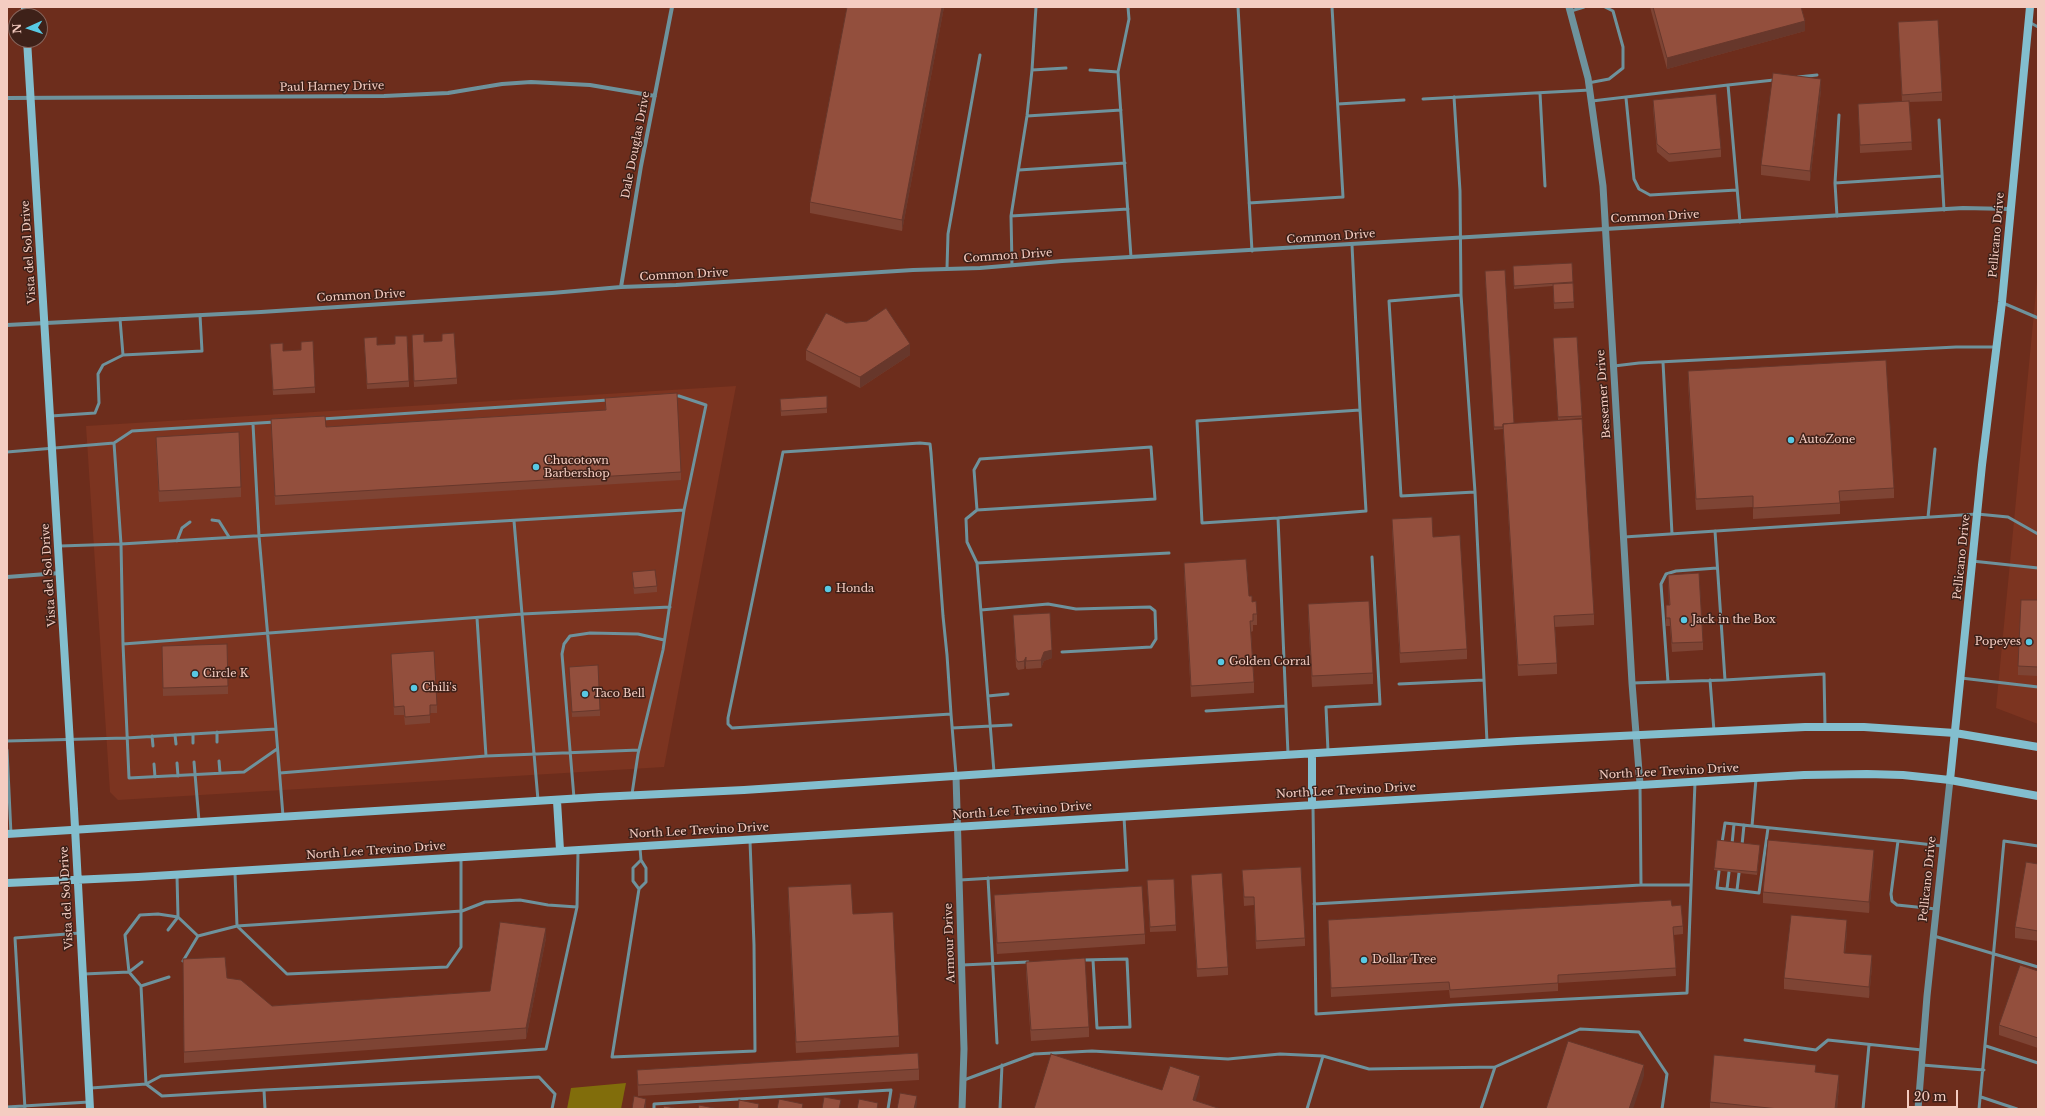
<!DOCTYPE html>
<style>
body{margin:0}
#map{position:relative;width:2045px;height:1116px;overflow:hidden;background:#6d2d1c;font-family:"Libre Baskerville",serif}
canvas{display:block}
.frame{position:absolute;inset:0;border:8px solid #f4ccc1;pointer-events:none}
.north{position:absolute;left:8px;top:8px;width:40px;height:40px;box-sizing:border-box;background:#3e2119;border:1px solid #87655c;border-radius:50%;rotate:267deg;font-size:11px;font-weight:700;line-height:16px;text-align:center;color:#f4ccc1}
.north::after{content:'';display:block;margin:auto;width:14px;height:18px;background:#58c9e4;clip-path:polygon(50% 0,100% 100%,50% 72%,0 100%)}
.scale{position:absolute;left:1907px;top:1090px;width:51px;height:18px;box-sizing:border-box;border:2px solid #f4ccc1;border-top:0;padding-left:5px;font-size:12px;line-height:14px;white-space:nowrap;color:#f4ccc1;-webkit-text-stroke:3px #3e2119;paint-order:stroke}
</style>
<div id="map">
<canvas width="2045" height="1116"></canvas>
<div class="frame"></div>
<div class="north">N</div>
<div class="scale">20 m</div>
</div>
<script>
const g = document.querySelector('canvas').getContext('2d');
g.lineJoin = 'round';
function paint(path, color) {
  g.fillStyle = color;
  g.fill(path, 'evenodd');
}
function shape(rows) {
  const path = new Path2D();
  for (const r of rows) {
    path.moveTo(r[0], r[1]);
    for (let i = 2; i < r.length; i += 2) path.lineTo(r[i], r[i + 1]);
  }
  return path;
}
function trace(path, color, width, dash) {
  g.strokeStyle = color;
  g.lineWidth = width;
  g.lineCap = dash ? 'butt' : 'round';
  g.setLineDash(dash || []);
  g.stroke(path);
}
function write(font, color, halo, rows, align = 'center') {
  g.font = font + ' "Libre Baskerville",serif';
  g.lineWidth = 3;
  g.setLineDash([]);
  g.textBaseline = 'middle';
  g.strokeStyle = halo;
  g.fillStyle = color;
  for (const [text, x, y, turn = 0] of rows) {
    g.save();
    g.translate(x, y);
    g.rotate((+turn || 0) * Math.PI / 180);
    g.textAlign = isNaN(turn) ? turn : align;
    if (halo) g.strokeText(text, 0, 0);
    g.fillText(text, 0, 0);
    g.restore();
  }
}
const built = shape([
 [2038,271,2038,724,1996,708],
 [736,386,664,767,118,800,110,792,86,426]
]);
const green = shape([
 [626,1083,621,1109,567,1109,571,1088]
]);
const service = shape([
 [1238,7,1252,251],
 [1571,11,1584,7],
 [2029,22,2038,27],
 [1066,68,1032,70,1027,116,1011,216,1128,209],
 [1032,70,1036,7],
 [1090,70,1118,72,1131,257],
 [1118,72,1129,19,1128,7],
 [1798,77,1817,75],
 [1588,83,1609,79,1623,68,1623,47,1613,11,1605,7],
 [1728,85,1774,80],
 [1540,93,1545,186],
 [1454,97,1460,191,1461,295,1475,492,1487,742],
 [1626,98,1634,179,1639,189,1650,195,1737,190],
 [1423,99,1590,90],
 [1592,101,1728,85,1740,222],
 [1338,104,1404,100],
 [1027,116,1121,110],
 [1939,120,1944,210],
 [1019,170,1125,163],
 [1835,183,1839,115],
 [1249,203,1343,197,1332,7],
 [1011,216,1012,265],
 [1837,216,1835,183,1942,176],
 [1352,245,1360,410],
 [947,268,948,234,980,55],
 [1461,295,1389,301,1401,496,1475,492],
 [2003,303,2038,318],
 [120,319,123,355],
 [1663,362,1672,534],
 [1614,366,1639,363,1956,347,1995,347],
 [673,396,679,396,706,405,684,510],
 [51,416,95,413,99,403,98,374,103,365,123,355,202,351,200,315],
 [322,419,608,400],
 [253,424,259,536,276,729],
 [114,443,132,431,275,422],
 [7,452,114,443,121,544,123,644,129,778,244,772,277,749],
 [977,510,1155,499,1151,447,980,459,974,470,977,510,966,519,967,542,977,563],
 [1928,517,1935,449],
 [1278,518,1202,523,1197,421,1360,410,1366,511,1278,518,1288,754],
 [212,520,219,521,229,537],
 [514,521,538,800],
 [1624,537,1977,514,2008,517,2038,534],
 [177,541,182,528,190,522],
 [60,546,121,544,684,510,663,650,638,754,632,794],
 [1972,561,2038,568],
 [981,610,1048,604,1076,609,1150,607,1155,611,1156,639,1151,647,1062,652],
 [477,618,486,756],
 [123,644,522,614,670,607],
 [1961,678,2038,687],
 [1710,680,1714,731],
 [1725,680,1824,674,1825,727],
 [1668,682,1661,584,1666,574,1676,571,1717,568],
 [1632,683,1725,680,1715,531],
 [1399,684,1484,680],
 [988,696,1008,694],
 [1206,711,1286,706],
 [951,714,732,728,728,724,728,718,783,452,920,443,930,444,931,453,943,616,947,655,951,714,956,774],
 [952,728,1011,725],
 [217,732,217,742],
 [193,734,193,743],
 [175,735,176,744],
 [152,736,153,746],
 [7,741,126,738,276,729,283,816],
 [7,750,11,834],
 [1328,751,1326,707,1380,704,1372,557],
 [219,761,220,773],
 [194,762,199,821],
 [177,763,178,776],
 [154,764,155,777],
 [994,772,977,563,1169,553],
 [280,773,486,756,639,750],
 [1756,779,1752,826,1898,841],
 [574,798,562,654,564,644,570,636,590,633,638,634,664,640],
 [1313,807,1316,1014,1452,1005,1687,993,1695,782],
 [1722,843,1725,823,1752,826],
 [1732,844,1734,824],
 [1742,845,1744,825],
 [640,848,641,860,646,868,646,882,639,889,612,1057,755,1051,754,945,750,841],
 [1719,871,1717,888,1759,893,1768,828],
 [235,873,237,926,287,974,447,967,461,947,461,858],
 [177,876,178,917,198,936,237,926,462,911,485,902,520,900,548,905,577,907,578,851],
 [988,878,997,1043],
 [960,880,1127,870,1124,817],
 [1641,885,1691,885],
 [639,889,633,881,633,868,641,860],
 [1727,889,1729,872],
 [1737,890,1739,873],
 [1314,904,1641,885,1640,785],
 [1936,909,1897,905,1892,901,1891,894,1898,841,1942,846],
 [1934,936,2038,967],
 [1082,960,1127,959,1130,1027,1097,1028,1093,960],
 [183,961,198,936],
 [962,965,1028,962],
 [129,972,125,935,140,915,158,914,178,917,168,930],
 [129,972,142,962],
 [84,974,129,972,141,986,146,1084,91,1088],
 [141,986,169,977],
 [1745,1040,1816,1050,1828,1040,1922,1050],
 [1986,1046,2038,1063],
 [1922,1065,1984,1070],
 [964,1080,1034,1054,1092,1051,1228,1059,1280,1054,1323,1056,1369,1069,1495,1067,1580,1029,1639,1032,1667,1074,1662,1109],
 [264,1090,539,1077,555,1094,552,1109],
 [1981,1097,2017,1109],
 [7,1107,89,1102],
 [25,1109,15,938,80,933],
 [265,1109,264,1090,162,1096,146,1084,161,1076,546,1049,577,907],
 [654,1109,654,1104,891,1090,888,1109],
 [1000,1109,1002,1065],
 [1307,1109,1323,1056],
 [1481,1109,1495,1067],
 [1863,1109,1869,1045],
 [1979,1109,2004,841,2038,846]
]);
const minor = shape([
 [7,98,384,96,448,93,502,84,531,82,590,85,655,96],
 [621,287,641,166,672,7],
 [7,325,261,312,552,293,621,287,676,285,913,270,980,268,1062,261,1605,229,1963,208,2010,209],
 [7,577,60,573]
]);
const tertiary = shape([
 [1569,7,1588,78,1603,186,1632,683,1640,784],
 [956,776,964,1049,962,1109],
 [1918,1109,1927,996,1950,780]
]);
const secondary = shape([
 [25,7,25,16],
 [27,40,74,809,90,1109],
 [1312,754,1312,804],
 [1950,780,1982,465,2002,302,2030,7],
 [557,801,560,850],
 [7,834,599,797,744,790,1134,764,1517,741,1805,727,1864,727,1955,733,2038,747],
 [7,883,138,877,1804,775,1867,774,1903,775,1950,780,2038,796]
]);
const wall = shape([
 [847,7,944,7,902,231,810,213,810,202],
 [1650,7,1801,7,1805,31,1667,69],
 [1898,22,1942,92,1942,101,1909,102,1912,150,1860,153,1858,104,1902,102],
 [1821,90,1810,181,1761,175,1761,165],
 [1653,100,1721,149,1721,157,1669,162,1657,152,1653,108],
 [1513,266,1573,282,1574,308,1554,309,1553,286,1514,289],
 [1485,271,1514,423,1594,614,1594,625,1555,627,1557,663,1557,674,1518,676,1503,429,1494,430],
 [846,323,910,355,860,388,806,360,806,350],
 [412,335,424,342,457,378,457,384,414,387],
 [1577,337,1582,418,1558,420,1553,338],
 [364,338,377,345,409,381,409,387,367,389],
 [270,344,283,351,315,387,315,393,273,395],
 [1688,371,1894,488,1894,498,1840,501,1840,514,1753,519,1753,507,1696,510,1688,382],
 [605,398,681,472,681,480,275,505,271,419,326,427,605,410],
 [780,399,827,408,827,413,781,416],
 [156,437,241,487,241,497,159,502,156,447],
 [1392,519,1433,537,1467,649,1467,659,1400,663,1392,530],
 [1184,563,1249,596,1252,602,1257,614,1257,625,1253,625,1253,631,1251,632,1254,682,1254,693,1191,697,1184,574],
 [632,572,657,586,657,592,634,594],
 [1668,575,1703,642,1703,650,1672,652,1670,626,1666,626,1666,605,1669,605],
 [2038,600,2038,676,2018,675,2018,666],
 [1308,604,1373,673,1373,684,1312,687,1308,615],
 [1013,615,1052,658,1044,661,1041,668,1026,669,1026,665,1024,669,1018,670,1016,667],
 [162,654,228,686,228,694,163,696],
 [391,654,437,705,437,713,430,713,430,723,405,725,404,715,394,715],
 [569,667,600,710,600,716,572,717],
 [1760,845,1757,875,1714,870,1714,868],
 [1874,861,1869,913,1763,903,1763,892],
 [2038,864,2038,941,2015,938,2015,927],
 [1242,870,1305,938,1305,946,1256,949,1254,905,1244,906],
 [1191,875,1228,967,1228,975,1197,977,1191,883],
 [1147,880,1176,925,1176,931,1150,932],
 [788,887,853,914,899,1036,899,1047,796,1053,788,898],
 [994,895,1145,934,1145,944,997,954,994,906],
 [1672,906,1683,926,1683,934,1674,935,1676,976,1558,983,1558,991,1450,998,1449,990,1331,997,1328,920],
 [1847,931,1845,953,1872,966,1869,998,1784,989,1784,978],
 [546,938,526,1039,184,1063,183,959,227,978,272,1006,490,991],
 [1026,962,1089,1027,1089,1037,1031,1041,1026,973],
 [2038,971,2038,1048,1999,1035,1999,1025],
 [919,1069,919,1080,638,1096,637,1070],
 [1816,1072,1839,1085,1837,1109,1710,1109,1710,1102]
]);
const shadedWall = shape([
 [942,7,944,7,902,231,902,220],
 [1805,21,1805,31,1667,69,1667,58],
 [1821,79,1821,90,1810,181,1810,171],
 [910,344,910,355,860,388,860,377],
 [1052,650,1052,658,1044,661,1041,668,1041,660,1044,652],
 [1026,657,1026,665,1024,669,1024,661],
 [1874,850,1874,861,1869,913,1869,902],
 [1847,920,1847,931,1844,963,1844,953],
 [546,928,546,938,526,1039,526,1028],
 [1872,955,1872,966,1869,998,1869,987],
 [1644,1065,1644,1076,1633,1109,1629,1109],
 [1839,1075,1839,1085,1837,1109,1835,1109],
 [1200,1076,1200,1087,1193,1109,1193,1100],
 [917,1096,917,1104,916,1109,914,1109],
 [646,1099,646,1109,644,1109]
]);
const building = shape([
 [847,7,942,7,902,220,810,202,847,7],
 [1653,7,1801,7,1805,21,1667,58,1653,7],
 [1938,20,1942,92,1902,95,1898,22,1938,20],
 [1773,73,1821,79,1810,171,1761,165,1773,73],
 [1716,94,1721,149,1669,154,1657,144,1653,100,1716,94],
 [1909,101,1912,142,1860,145,1858,104,1909,101],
 [1572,263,1573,282,1514,286,1513,266,1572,263],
 [1505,270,1514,423,1503,424,1503,427,1494,427,1485,271,1505,270],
 [1573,283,1574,302,1554,303,1553,284,1573,283],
 [886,308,910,344,860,377,806,350,826,313,846,323,867,321,886,308],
 [454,333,457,378,414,381,412,335,424,334,424,342,442,341,442,334,454,333],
 [395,336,407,336,409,381,367,384,364,338,377,337,377,345,395,344,395,336],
 [1577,337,1582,416,1558,417,1553,338,1577,337],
 [313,341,315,387,273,390,270,344,283,343,283,351,301,350,301,342,313,341],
 [1886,360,1894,488,1839,491,1840,503,1753,508,1753,496,1696,499,1688,371,1886,360],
 [677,393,681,472,275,496,271,419,325,416,326,427,606,410,605,398,677,393],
 [827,396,827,408,781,411,780,399,827,396],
 [1582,419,1594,614,1554,616,1557,663,1518,665,1503,424,1582,419],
 [239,432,241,487,159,491,156,437,239,432],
 [1432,517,1433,537,1460,535,1467,649,1400,653,1392,519,1432,517],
 [1246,559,1249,596,1252,596,1252,602,1256,601,1257,614,1253,614,1253,621,1250,621,1254,682,1191,686,1184,563,1246,559],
 [655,570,657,586,634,588,632,572,655,570],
 [1699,573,1703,642,1672,643,1670,618,1666,618,1666,605,1670,605,1668,575,1699,573],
 [2021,600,2038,600,2038,667,2018,666,2021,600],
 [1369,601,1373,673,1312,676,1308,604,1369,601],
 [1050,613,1052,650,1044,652,1041,660,1026,661,1026,657,1024,661,1018,662,1016,659,1013,615,1050,613],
 [227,644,228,686,163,688,162,646,227,644],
 [434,651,437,705,430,705,430,715,405,717,404,706,394,707,391,654,434,651],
 [598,665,600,710,572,712,569,667,598,665],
 [1717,840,1760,845,1757,872,1714,868,1717,840],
 [1768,840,1874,850,1869,902,1763,892,1768,840],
 [2026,862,2038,864,2038,931,2015,927,2026,862],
 [1301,867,1305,938,1256,941,1254,897,1244,897,1242,870,1301,867],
 [1222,873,1228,967,1197,969,1191,875,1222,873],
 [1174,879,1176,925,1150,927,1147,880,1174,879],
 [851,884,853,914,893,912,899,1036,796,1042,788,887,851,884],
 [1142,886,1145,934,997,943,994,895,1142,886],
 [1671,900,1672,906,1681,905,1683,926,1673,927,1676,968,1558,975,1558,983,1450,990,1449,982,1331,988,1328,920,1671,900],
 [1791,915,1847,920,1844,953,1872,955,1869,987,1784,978,1791,915],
 [500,922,546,928,526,1028,184,1052,183,959,225,957,227,978,241,980,272,1006,490,991,500,922],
 [1085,958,1089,1027,1031,1030,1026,962,1085,958],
 [2020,965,2038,971,2038,1038,1999,1025,2020,965],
 [1568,1041,1644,1065,1629,1109,1546,1109,1568,1041],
 [918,1053,919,1069,638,1085,637,1070,918,1053],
 [1051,1054,1162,1090,1170,1066,1200,1076,1193,1100,1221,1109,1034,1109,1051,1054],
 [1714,1055,1816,1065,1815,1072,1839,1075,1835,1109,1779,1109,1710,1102,1714,1055],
 [900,1093,917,1096,914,1109,897,1109,900,1093],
 [634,1096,646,1099,644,1109,632,1109,634,1096],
 [824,1097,841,1100,839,1109,822,1109,824,1097],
 [779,1099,803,1104,802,1109,777,1109,779,1099],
 [859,1099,878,1103,877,1109,857,1109,859,1099],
 [739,1100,759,1104,758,1109,738,1109,739,1100],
 [699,1105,719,1109,698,1109,699,1105],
 [664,1106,680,1109,663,1109,664,1106]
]);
const markers = [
 [1791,440,4,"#58c9e4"],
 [536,467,4,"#58c9e4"],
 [828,589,4,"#58c9e4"],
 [1684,620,4,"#58c9e4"],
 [2029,642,4,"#58c9e4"],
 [1221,662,4,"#58c9e4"],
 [195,674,4,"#58c9e4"],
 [414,688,4,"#58c9e4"],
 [585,694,4,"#58c9e4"],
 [1364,960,4,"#58c9e4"]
];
const streetNames = [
 ["Paul Harney Drive",332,87,-1],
 ["Dale Douglas Drive",636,145,-79],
 ["Common Drive",1655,217,-3],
 ["Pellicano Drive",1997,235,-85],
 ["Common Drive",1331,237,-4],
 ["Vista del Sol Drive",29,252,-94],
 ["Common Drive",1008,256,-4],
 ["Common Drive",684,275,-3],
 ["Common Drive",361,296,-3],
 ["Bessemer Drive",1604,394,-94],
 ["Pellicano Drive",1962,557,-84],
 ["Vista del Sol Drive",49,575,-94],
 ["North Lee Trevino Drive",1669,772,-3],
 ["North Lee Trevino Drive",1346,791,-3],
 ["North Lee Trevino Drive",1022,811,-4],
 ["North Lee Trevino Drive",699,831,-3],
 ["North Lee Trevino Drive",376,851,-4],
 ["Pellicano Drive",1928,879,-84],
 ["Vista del Sol Drive",67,898,-93],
 ["Armour Drive",950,943,-92]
];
const poiNames = [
 ["AutoZone",1799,440],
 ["Chucotown",544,461],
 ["Barbershop",544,474],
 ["Honda",836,589],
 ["Jack in the Box",1692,620],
 ["Popeyes",2021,642,"right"],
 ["Golden Corral",1229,662],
 ["Circle K",203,674],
 ["Chili's",422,688],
 ["Taco Bell",593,694],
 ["Dollar Tree",1372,960]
];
paint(built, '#7c3420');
paint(green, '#816d0b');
trace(service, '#6e929c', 3);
trace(minor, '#6e929c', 4);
trace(tertiary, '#6e929c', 7);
trace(secondary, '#83bece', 8);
paint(wall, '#7e4434');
paint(shadedWall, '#67372b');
paint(building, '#934f3d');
trace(building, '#67372b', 1);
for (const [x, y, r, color] of markers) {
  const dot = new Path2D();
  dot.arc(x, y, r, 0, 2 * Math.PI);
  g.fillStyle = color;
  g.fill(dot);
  trace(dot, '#3e2119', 1.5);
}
write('11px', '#f4ccc1', '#3e2119', streetNames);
write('11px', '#f4ccc1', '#3e2119', poiNames, 'left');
</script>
